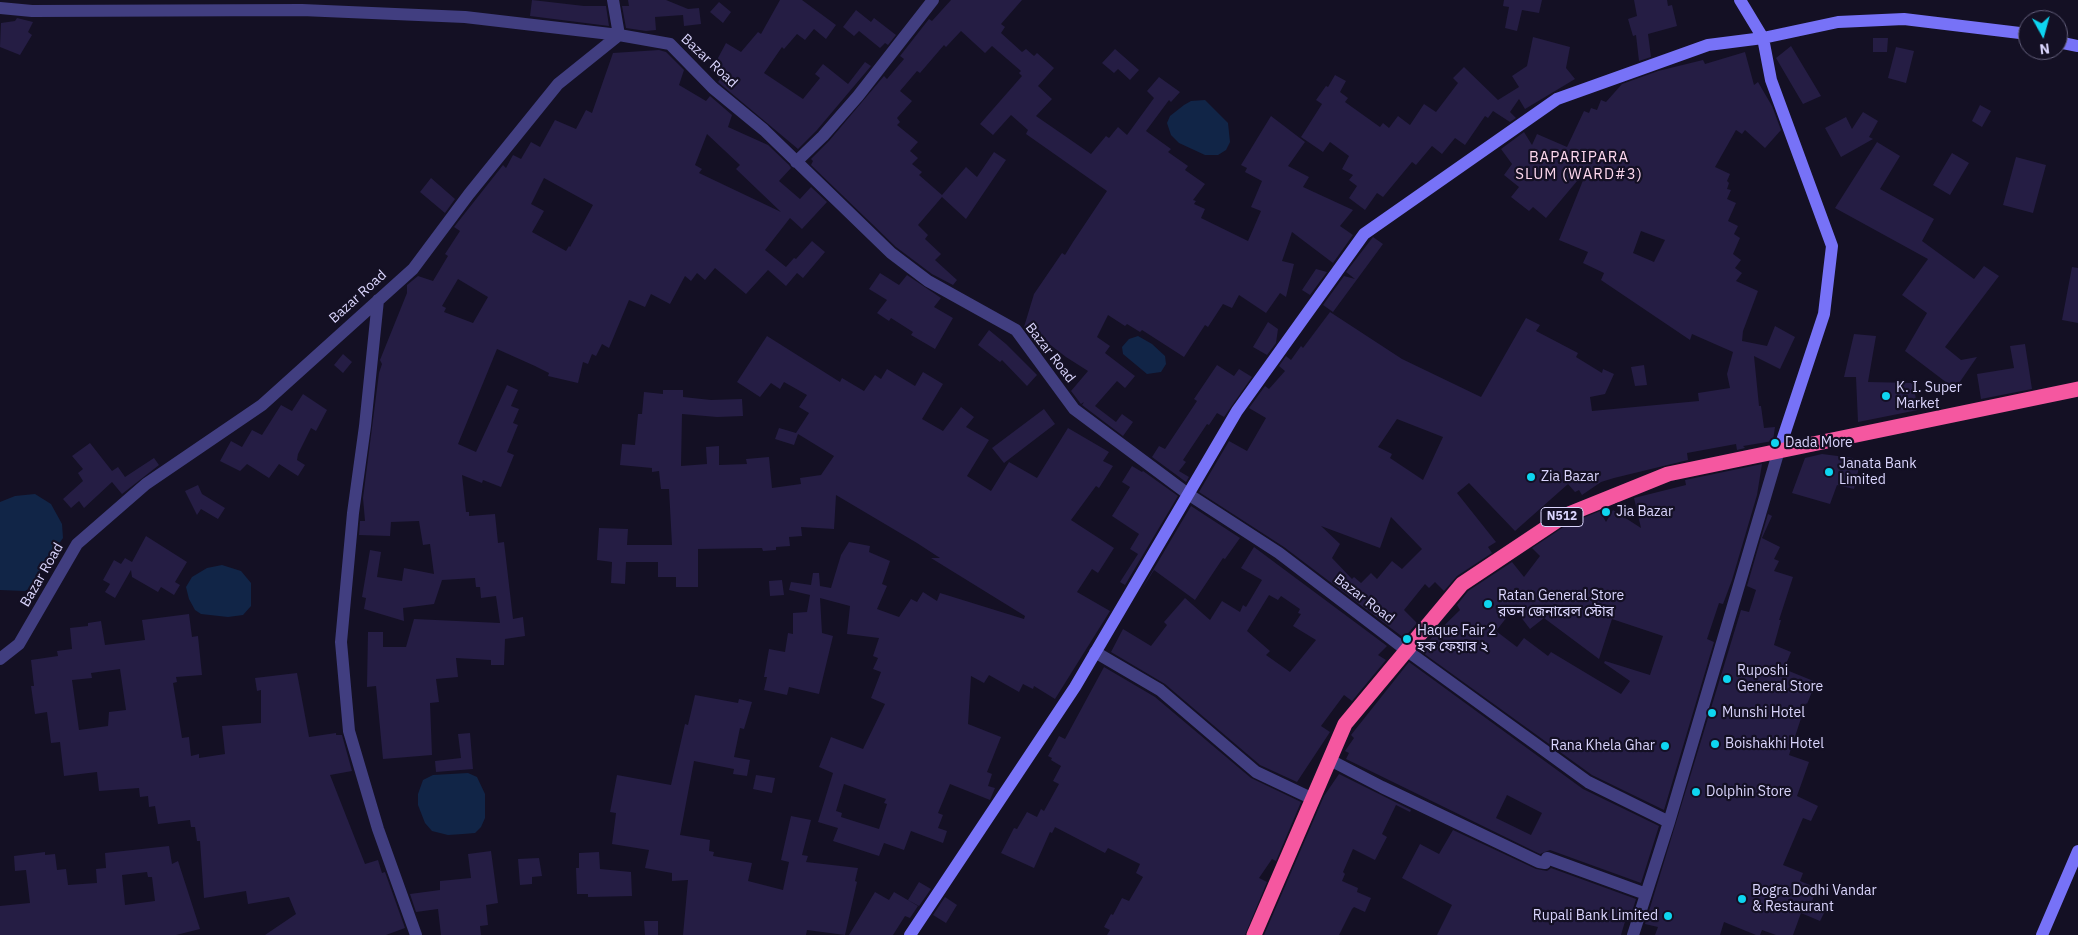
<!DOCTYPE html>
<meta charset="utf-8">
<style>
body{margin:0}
#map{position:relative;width:2078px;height:935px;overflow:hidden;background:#141024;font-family:"IBM Plex Sans",sans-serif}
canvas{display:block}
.north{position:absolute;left:2018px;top:10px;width:50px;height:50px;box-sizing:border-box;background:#141024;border:1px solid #635f7b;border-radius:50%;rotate:173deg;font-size:14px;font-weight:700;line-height:20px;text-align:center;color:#dad5fd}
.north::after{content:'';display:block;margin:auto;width:18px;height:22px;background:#0ed5f0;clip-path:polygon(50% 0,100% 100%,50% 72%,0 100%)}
</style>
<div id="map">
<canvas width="2078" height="935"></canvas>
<div class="north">N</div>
</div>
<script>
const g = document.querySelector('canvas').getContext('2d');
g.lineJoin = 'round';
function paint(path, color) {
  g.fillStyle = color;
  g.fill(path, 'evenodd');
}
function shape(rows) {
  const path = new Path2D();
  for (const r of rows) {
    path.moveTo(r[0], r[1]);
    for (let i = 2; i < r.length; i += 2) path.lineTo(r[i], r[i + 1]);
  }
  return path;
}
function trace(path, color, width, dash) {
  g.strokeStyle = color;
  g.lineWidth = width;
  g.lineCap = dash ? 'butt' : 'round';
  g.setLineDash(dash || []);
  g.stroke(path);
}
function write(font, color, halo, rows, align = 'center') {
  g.font = font + ' "IBM Plex Sans","Noto Sans Bengali",sans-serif';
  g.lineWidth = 4.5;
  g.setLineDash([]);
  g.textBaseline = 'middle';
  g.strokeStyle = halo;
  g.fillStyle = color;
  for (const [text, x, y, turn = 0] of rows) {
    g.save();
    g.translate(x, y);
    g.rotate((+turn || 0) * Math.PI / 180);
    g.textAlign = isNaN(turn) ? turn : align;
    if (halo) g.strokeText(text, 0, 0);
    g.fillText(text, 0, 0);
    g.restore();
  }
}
const water = shape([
 [1205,100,1228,123,1230,142,1226,150,1218,155,1205,155,1179,143,1171,135,1167,123,1170,116,1184,105,1191,101],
 [1138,336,1152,344,1165,356,1166,364,1161,372,1147,374,1123,354,1122,347,1129,339],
 [35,494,51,504,62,524,63,538,42,567,32,587,25,591,0,590,0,502,15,496],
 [222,565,241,571,251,583,251,606,243,615,228,617,201,614,195,610,189,599,186,587,192,577,207,568],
 [468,773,477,777,485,794,485,818,481,827,475,833,463,834,448,835,432,831,425,823,418,805,418,794,423,780,433,775]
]);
const building = shape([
 [532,0,584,6,606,6,609,26,530,16],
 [628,0,666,0,688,9,699,8,701,24,684,26,683,15,655,17,656,30,646,31,626,28,622,6,629,6],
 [780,0,802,0,836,25,826,39,814,29,805,40,797,34,784,49,782,47,764,73,803,99,820,78,815,74,823,64,848,84,865,62,871,66,817,130,798,149,718,82,722,76,711,71,726,43,741,52,758,32,761,34],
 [951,0,1022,0,1001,24,1005,27,1001,33,1022,52,1026,49,1034,56,1037,53,1054,68,1038,86,1052,99,1036,116,1091,154,1106,136,1109,138,1118,127,1127,135,1154,98,1147,91,1159,77,1180,92,1171,102,1169,100,1146,131,1171,149,1168,152,1188,166,1185,170,1205,184,1193,200,1196,201,1194,204,1205,209,1201,218,1248,241,1261,211,1251,207,1262,181,1245,172,1247,168,1241,165,1271,116,1305,142,1288,166,1309,177,1303,187,1353,210,1340,226,1353,235,1333,263,1292,232,1282,261,1294,264,1286,297,1280,293,1266,313,1239,295,1232,308,1223,304,1208,327,1205,325,1184,357,1142,330,1140,332,1127,324,1125,326,1108,315,1097,337,1110,346,1105,353,1135,376,1125,388,1117,381,1095,406,1116,422,1122,414,1133,422,1123,436,1082,405,1084,402,1081,404,1071,391,1088,371,1066,357,1044,340,1046,338,1028,333,1024,327,1034,294,1062,253,1065,255,1073,242,1107,191,1026,134,1028,130,1011,115,993,135,980,124,1022,76,1019,73,1021,71,992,46,985,53,961,31,946,47,944,45,920,73,917,71,900,91,912,101,897,118,900,122,897,125,918,142,910,151,918,158,912,164,922,172,919,175,942,195,966,167,977,177,994,152,1006,160,966,219,942,197,918,225,928,235,925,239,941,254,935,260,957,280,953,285,932,274,896,247,811,165,813,161,811,159,829,141,884,76,887,79,904,59,900,56,929,19,932,21],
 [1504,0,1542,0,1539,13,1522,10,1517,31,1505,28,1509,7,1503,6],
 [1634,0,1667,0,1668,6,1672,5,1677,26,1648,34,1651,57,1639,61,1636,35,1633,36,1628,19,1637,16],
 [719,2,731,12,723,23,710,12],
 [856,10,871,22,874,18,896,35,888,45,885,43,880,48,859,31,854,36,843,27],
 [17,18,33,22,28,32,32,35,20,55,0,47,1,23,15,21],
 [1533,37,1570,47,1566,68,1575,79,1525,109,1519,99,1510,112,1516,118,1510,122,1493,111,1488,118,1485,116,1465,145,1455,138,1442,154,1432,146,1416,165,1412,162,1383,197,1377,193,1365,210,1349,198,1357,186,1349,180,1353,175,1342,169,1349,156,1330,142,1323,152,1301,137,1322,104,1316,100,1326,86,1328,87,1335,75,1346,81,1340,92,1348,98,1345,102,1380,127,1383,123,1389,128,1398,116,1410,125,1424,104,1436,112,1458,83,1453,78,1464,67,1498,100,1519,87,1512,76,1527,66],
 [1873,38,1888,38,1887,52,1873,52],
 [1791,46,1821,96,1803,104,1776,58],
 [1896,47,1914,51,1906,83,1888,78],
 [1115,49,1139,70,1130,80,1118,69,1114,73,1102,63],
 [659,50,666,52,684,70,679,85,706,101,710,96,732,115,728,127,768,145,789,165,791,168,779,181,800,199,811,187,827,202,802,229,790,218,765,250,786,267,794,258,796,259,812,241,825,252,803,278,797,273,786,286,768,270,746,294,715,268,705,280,697,273,691,281,685,276,670,304,651,294,645,307,629,300,609,348,602,344,596,356,592,354,588,364,583,362,578,383,548,376,549,373,535,366,497,349,458,444,476,452,507,385,518,390,511,406,519,409,513,423,518,425,507,452,514,455,501,487,483,480,482,483,462,475,466,512,469,512,469,516,495,514,498,543,504,542,513,619,523,617,525,636,505,639,504,665,491,665,491,660,456,658,458,677,436,679,439,702,430,703,432,755,383,759,376,686,367,687,368,632,383,632,383,647,406,647,414,619,500,623,496,596,481,598,480,587,476,587,475,578,442,580,434,604,403,608,404,621,364,609,366,598,362,597,370,550,381,552,377,577,402,581,404,568,434,574,430,544,423,545,419,521,391,522,390,536,359,535,360,521,365,521,363,498,379,373,382,364,380,360,407,293,407,285,418,276,433,281,448,256,445,254,460,231,454,227,503,165,506,168,513,155,521,159,531,142,540,147,555,120,576,129,586,110,592,113,613,53],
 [707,134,740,165,736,169,781,212,699,173,702,169,695,165],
 [544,178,593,205,570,247,569,246,566,251,532,232,544,211,531,204],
 [458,279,488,297,473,323,444,312,446,308,442,306],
 [1745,52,1754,85,1758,82,1772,106,1781,130,1765,148,1745,130,1742,134,1736,130,1715,167,1730,174,1727,181,1729,183,1727,189,1731,190,1727,199,1736,203,1728,221,1738,226,1734,234,1740,238,1733,254,1741,260,1735,268,1742,273,1736,281,1758,291,1743,331,1742,341,1767,346,1775,326,1795,337,1780,369,1754,356,1759,406,1761,406,1764,428,1775,427,1773,441,1743,446,1745,448,1737,450,1736,444,1687,453,1688,460,1614,478,1601,482,1582,495,1579,490,1575,492,1568,484,1515,531,1469,483,1457,493,1496,542,1488,547,1492,553,1457,576,1444,591,1435,582,1429,588,1425,584,1404,610,1417,623,1404,638,1284,547,1199,492,1229,441,1247,451,1266,418,1249,408,1265,386,1269,389,1285,371,1279,366,1286,356,1291,360,1301,346,1303,348,1330,312,1402,359,1481,397,1526,318,1540,325,1536,331,1578,353,1576,357,1602,373,1603,369,1614,374,1605,394,1590,397,1592,411,1699,401,1698,393,1730,388,1727,374,1733,352,1692,334,1690,340,1601,280,1604,273,1583,263,1588,252,1559,240,1588,168,1546,218,1533,207,1529,211,1511,197,1519,187,1504,175,1512,164,1501,149,1524,132,1532,145,1537,134,1567,147,1584,111,1589,113,1591,108,1597,110,1601,100,1606,102,1622,84,1658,71,1703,60,1705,64],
 [1641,231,1665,240,1654,262,1633,253],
 [1397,419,1443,437,1423,480,1390,458,1392,454,1378,447],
 [1391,517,1422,549,1402,569,1392,561,1377,579,1371,573,1361,583,1354,577,1352,579,1332,558,1340,544,1321,526,1380,548],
 [1980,105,1991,111,1982,127,1972,121],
 [1863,112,1878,121,1869,137,1873,139,1841,157,1825,128,1846,117,1852,129],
 [1877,142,1900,156,1880,189,1934,219,1922,241,1974,279,1984,266,1999,276,1945,347,1961,360,1977,357,1955,389,1905,351,1927,313,1902,295,1928,259,1835,208],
 [1952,153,1969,163,1950,195,1933,185],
 [2016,157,2046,165,2033,213,2003,205],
 [431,178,455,199,445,213,420,192],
 [1373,237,1383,244,1333,312,1323,305,1344,276,1355,279,1346,272],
 [2072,267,2078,268,2078,323,2062,320],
 [1316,269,1327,272,1310,295,1302,290],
 [880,273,899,285,907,275,941,298,934,307,953,318,935,349,911,335,913,332,891,318,889,321,877,313,887,300,869,289],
 [1268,322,1278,329,1276,343,1267,355,1253,347],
 [989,330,1006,344,1037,375,1027,386,1002,360,1000,362,978,345],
 [1854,334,1876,336,1868,382,1913,383,1918,410,1858,422,1856,377,1844,377],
 [767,336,840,382,842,378,864,391,875,375,881,379,887,369,915,386,923,372,943,384,922,419,943,431,961,407,974,417,966,427,989,440,967,476,991,491,1009,462,1037,478,1068,428,1109,452,1103,461,1113,466,1099,488,1096,486,1071,520,1114,548,1098,573,1092,569,1077,592,1110,611,1055,699,1034,686,1033,689,1023,684,1019,692,989,675,984,683,971,676,968,724,1001,737,987,772,992,774,988,786,995,788,990,800,950,784,938,813,943,815,938,828,947,831,943,843,911,831,904,850,884,843,879,856,833,841,838,828,818,822,833,773,819,767,831,737,863,749,885,704,871,698,881,672,873,669,878,658,873,656,879,638,847,634,850,606,820,598,822,633,833,636,819,694,789,687,787,695,764,690,767,677,764,677,769,649,785,652,788,633,793,634,793,613,807,612,810,595,789,590,791,582,811,585,813,573,819,573,820,586,831,588,841,555,849,542,870,546,869,552,890,561,882,584,887,586,877,609,899,617,911,599,917,602,923,592,937,601,940,593,1024,619,1025,616,931,558,940,558,917,543,836,495,834,529,801,527,802,536,789,537,790,546,776,547,776,550,763,551,762,548,698,549,698,587,676,587,676,577,658,577,658,562,626,562,625,584,611,583,612,562,597,560,599,528,628,529,627,545,672,545,669,489,661,489,659,471,652,472,652,468,620,465,622,444,635,445,638,414,642,414,644,392,663,394,663,390,683,390,683,397,711,400,742,399,743,416,717,417,682,414,681,466,707,464,706,447,719,446,719,465,747,464,746,459,769,457,772,488,801,484,800,478,821,475,834,456,798,434,794,445,775,439,779,428,796,433,809,413,799,407,807,395,784,382,780,389,771,383,760,397,737,382],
 [844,784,886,799,884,803,887,804,879,829,841,817,842,813,836,811],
 [2025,344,2032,389,1981,399,1977,374,2014,368,2010,346],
 [343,354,352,362,343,373,334,365],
 [1217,365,1234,376,1239,369,1252,377,1224,417,1217,413,1209,425,1207,424,1183,460,1186,462,1179,471,1189,477,1186,482,1152,457,1159,446,1165,449,1197,401,1194,399],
 [1644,365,1647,385,1635,386,1631,367],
 [303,394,327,410,316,431,311,428,298,454,297,460,305,465,298,476,279,464,269,478,247,464,240,471,220,461,231,441,242,447,252,430,262,435,281,405,292,411],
 [1044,409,1055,424,1004,463,992,448],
 [90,443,112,471,118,467,125,477,154,458,159,465,122,494,112,482,84,508,79,501,71,508,63,499,83,481,78,473,83,469,72,456],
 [1822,454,1861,459,1854,489,1837,485,1830,504,1792,493,1805,458],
 [1762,464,1757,495,1732,580,1723,604,1719,603,1707,639,1714,642,1664,810,1592,775,1419,650,1460,610,1457,605,1468,591,1512,562,1524,577,1540,556,1532,548,1568,524,1600,511,1606,522,1613,510,1641,528,1634,498,1686,485,1685,480],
 [1514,608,1530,629,1544,618,1599,659,1612,619,1663,636,1650,675,1605,661,1604,663,1630,681,1621,694,1551,652,1548,656,1524,638,1517,647,1496,631],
 [1132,466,1142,472,1143,471,1178,496,1125,585,1120,582,1138,554,1130,549,1139,534,1112,516,1130,487,1122,482],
 [198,485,202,494,225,508,218,519,201,509,197,515,185,491],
 [1191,506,1240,538,1225,559,1223,558,1195,600,1154,570,1139,594],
 [1768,514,1772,516,1762,538,1780,547,1774,559,1779,561,1774,571,1793,577,1779,620,1781,620,1774,645,1791,652,1784,669,1816,682,1807,704,1806,703,1789,755,1809,762,1797,796,1818,806,1811,821,1803,818,1783,865,1803,873,1800,881,1817,888,1812,901,1827,907,1820,921,1801,913,1793,935,1776,935,1762,930,1760,935,1756,935,1724,922,1720,935,1655,935,1658,927,1645,924,1741,610,1749,612,1756,590,1747,586],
 [146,536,187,562,175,582,180,585,174,595,161,587,158,592,132,577,131,570,115,598,105,592,110,584,103,580,114,560,121,564,125,558,132,562],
 [1254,547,1387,646,1378,655,1386,660,1352,701,1344,695,1321,726,1330,732,1297,782,1260,765,1165,684,1111,652,1123,629,1151,646,1167,625,1164,622,1185,598,1210,620,1222,601,1240,612,1243,605,1246,607,1262,580,1241,568],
 [1269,595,1278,600,1281,596,1300,609,1298,613,1301,614,1293,626,1316,640,1290,672,1266,655,1270,651,1247,631],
 [782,580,784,595,770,596,769,581],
 [189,614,192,637,198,636,202,675,176,677,177,682,173,683,182,738,189,737,191,756,199,754,199,758,225,754,222,726,261,723,261,690,257,691,255,678,297,673,309,737,336,733,336,735,342,735,352,771,330,775,365,864,378,860,382,873,385,872,405,928,386,935,265,935,296,914,289,897,248,904,246,891,204,898,200,841,197,841,195,827,191,827,190,820,158,824,155,806,149,807,148,796,140,797,139,788,99,791,97,772,64,776,60,742,51,743,47,712,35,714,31,686,34,686,31,660,58,656,57,651,72,649,70,628,88,626,88,623,101,621,105,645,145,640,142,620],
 [120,669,126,710,109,712,108,726,79,730,72,680,92,678,91,673],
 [1409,662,1583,789,1659,826,1641,883,1550,850,1540,854,1346,759,1349,753,1345,751,1354,738,1351,735],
 [1507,795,1542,813,1531,835,1496,818],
 [1104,667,1155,697,1251,778,1301,802,1276,861,1272,859,1259,878,1267,882,1245,935,1107,935,1110,930,1104,927,1111,914,1113,915,1122,898,1129,901,1143,877,1136,873,1140,864,1108,848,1105,853,1055,827,1052,833,1050,832,1034,868,1001,853,1014,828,1017,829,1027,812,1037,817,1041,809,1044,811,1059,784,1053,781,1061,766,1051,760,1052,758,1048,756,1059,736,1065,739],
 [695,695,738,703,739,699,752,702,744,729,740,728,734,757,750,760,747,776,733,774,734,769,694,761,680,835,710,840,709,851,714,852,713,856,752,863,748,881,783,890,789,862,781,860,791,816,811,820,802,855,808,856,806,862,858,868,855,881,857,882,845,935,807,930,806,935,683,935,688,880,672,881,672,873,645,868,649,850,612,844,616,813,610,812,617,775,671,785,685,724,688,725],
 [470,733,473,769,436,772,435,761,461,758,458,734],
 [1339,774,1411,810,1410,812,1396,805,1382,834,1387,837,1375,860,1353,849,1343,872,1345,874,1342,881,1358,888,1357,892,1371,898,1365,912,1354,907,1352,909,1339,935,1264,935,1324,796],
 [756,775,775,778,772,793,753,789],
 [1453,830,1536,869,1547,871,1551,868,1636,899,1630,919,1626,918,1621,935,1437,935,1452,905,1402,878,1420,844,1439,854],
 [169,846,172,864,178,861,200,929,176,935,0,935,0,906,30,903,26,870,15,871,14,856,45,852,45,855,55,854,57,870,66,869,68,885,97,883,96,869,106,868,105,853],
 [147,872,148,877,152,877,155,901,125,905,122,875],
 [491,851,498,903,486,905,488,925,480,926,481,935,441,935,438,909,416,912,410,894,440,890,440,881,471,878,468,854],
 [599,852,600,869,631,872,632,896,588,897,588,894,577,894,576,868,579,868,579,853],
 [539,858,542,876,532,877,532,884,520,885,518,859],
 [919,882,931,889,919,906,908,900],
 [875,892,889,900,894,892,918,906,910,918,905,916,893,935,849,935],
 [945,897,957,905,946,923,933,915],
 [644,921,658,921,658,935,645,935]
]);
const street = shape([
 [0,8,32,11,302,10,465,17,619,35,613,0],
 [796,162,823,136,858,96,933,0],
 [378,300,365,426,353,513,341,642,349,731,378,829,416,935],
 [1095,652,1160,690,1256,772,1313,799],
 [0,659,19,644,77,544,146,484,262,405,413,269,469,194,558,84,619,35,670,44,713,88,764,130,891,253,928,281,1016,330,1074,409,1188,494,1279,553,1406,650,1588,782,1669,822],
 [1330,760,1382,787,1539,862,1545,863,1547,858,1646,894],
 [1633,935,1669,822,1779,450]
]);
const secondary = shape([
 [1740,0,1763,38,1771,80,1832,246,1824,314,1779,450],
 [2058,42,2078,46],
 [910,935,1075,687,1237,411,1364,234,1557,99,1708,45,1763,38,1838,22,1904,19,2028,34],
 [2042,935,2078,851]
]);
const highway = shape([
 [1254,935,1345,724,1462,584,1564,516,1668,474,2078,389]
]);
const markers = [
 [1886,396,5,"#0ed5f0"],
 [1775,443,5,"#0ed5f0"],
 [1829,472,5,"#0ed5f0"],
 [1531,477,5,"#0ed5f0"],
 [1606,512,5,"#0ed5f0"],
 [1488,604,5,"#0ed5f0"],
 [1407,639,5,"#0ed5f0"],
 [1727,679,5,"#0ed5f0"],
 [1712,713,5,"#0ed5f0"],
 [1715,744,5,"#0ed5f0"],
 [1665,746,5,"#0ed5f0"],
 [1696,792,5,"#0ed5f0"],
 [1742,899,5,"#0ed5f0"],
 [1668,916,5,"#0ed5f0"]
];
const shields = [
 [1562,517,42]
];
const shieldNames = [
 ["N512",1562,517]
];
const streetNames = [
 ["Bazar Road",709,61,43],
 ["Bazar Road",358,297,-42],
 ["Bazar Road",1050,353,52],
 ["Bazar Road",42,575,-60],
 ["Bazar Road",1364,599,37]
];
const poiNames = [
 ["K. I. Super",1896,388],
 ["Market",1896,404],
 ["Dada More",1785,443],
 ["Janata Bank",1839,464],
 ["Limited",1839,480],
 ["Zia Bazar",1541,477],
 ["Jia Bazar",1616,512],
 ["Ratan General Store",1498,596],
 ["রতন জেনারেল স্টোর",1498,612],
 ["Haque Fair 2",1417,631],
 ["হক ফেয়ার ২",1417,647],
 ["Ruposhi",1737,671],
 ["General Store",1737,687],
 ["Munshi Hotel",1722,713],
 ["Boishakhi Hotel",1725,744],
 ["Rana Khela Ghar",1655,746,"right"],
 ["Dolphin Store",1706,792],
 ["Bogra Dodhi Vandar",1752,891],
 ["& Restaurant",1752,907],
 ["Rupali Bank Limited",1658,916,"right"]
];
const neighbourhoodNames = [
 ["BAPARIPARA",1579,158],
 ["SLUM (WARD#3)",1579,175]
];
paint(water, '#112547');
paint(building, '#251d44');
trace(street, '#413e80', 12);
trace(secondary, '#7772f7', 12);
trace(highway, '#f557a0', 15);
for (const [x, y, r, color] of markers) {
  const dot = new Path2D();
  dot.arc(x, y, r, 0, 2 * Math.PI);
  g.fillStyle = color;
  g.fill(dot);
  trace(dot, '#141024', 2);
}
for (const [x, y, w] of shields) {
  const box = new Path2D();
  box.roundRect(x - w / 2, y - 9.5, w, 19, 4);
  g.fillStyle = '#141024';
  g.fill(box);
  trace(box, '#dad5fd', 1);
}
write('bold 12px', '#dad5fd', null, shieldNames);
write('14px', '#dad5fd', '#141024', streetNames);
write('14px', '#dad5fd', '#141024', poiNames, 'left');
g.letterSpacing = '1px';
write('15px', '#fdd7ee', '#141024', neighbourhoodNames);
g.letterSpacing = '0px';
</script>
